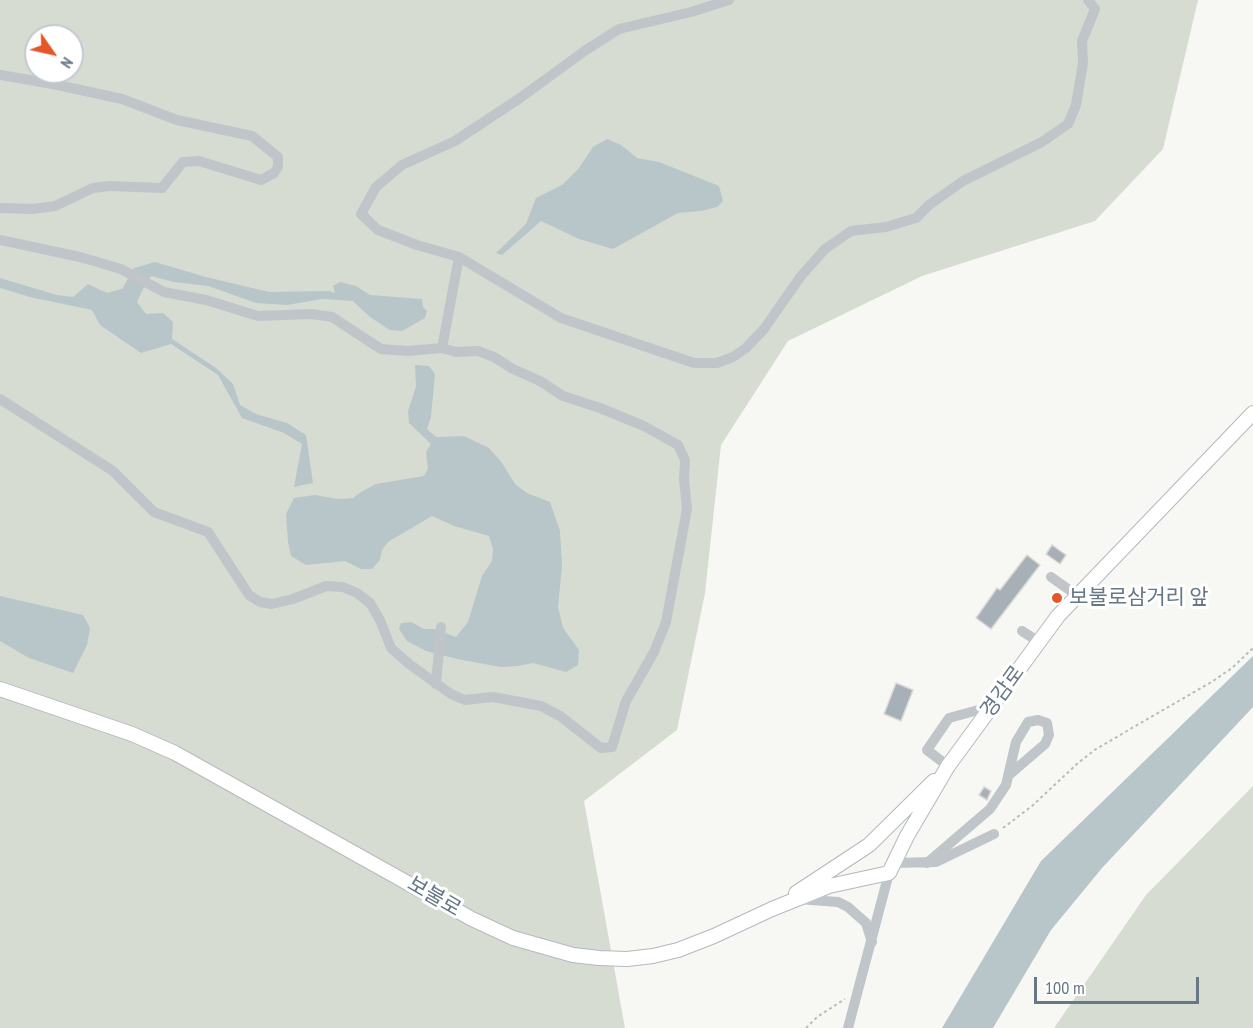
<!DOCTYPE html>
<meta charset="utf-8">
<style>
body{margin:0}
#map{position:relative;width:1253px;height:1028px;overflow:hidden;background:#f7f7f4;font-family:"PT Sans Narrow",sans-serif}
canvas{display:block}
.north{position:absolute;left:24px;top:24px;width:60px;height:60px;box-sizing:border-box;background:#fff;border:2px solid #c2c9cf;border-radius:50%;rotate:124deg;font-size:16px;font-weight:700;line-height:24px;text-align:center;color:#667786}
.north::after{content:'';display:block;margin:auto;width:21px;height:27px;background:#e65526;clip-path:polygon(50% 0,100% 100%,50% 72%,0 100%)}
.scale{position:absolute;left:1034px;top:977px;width:165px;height:27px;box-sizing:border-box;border:3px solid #667786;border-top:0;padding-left:8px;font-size:18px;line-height:21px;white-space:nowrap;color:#667786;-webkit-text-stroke:4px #fff;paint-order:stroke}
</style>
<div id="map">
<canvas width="1253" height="1028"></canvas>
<div class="north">N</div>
<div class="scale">100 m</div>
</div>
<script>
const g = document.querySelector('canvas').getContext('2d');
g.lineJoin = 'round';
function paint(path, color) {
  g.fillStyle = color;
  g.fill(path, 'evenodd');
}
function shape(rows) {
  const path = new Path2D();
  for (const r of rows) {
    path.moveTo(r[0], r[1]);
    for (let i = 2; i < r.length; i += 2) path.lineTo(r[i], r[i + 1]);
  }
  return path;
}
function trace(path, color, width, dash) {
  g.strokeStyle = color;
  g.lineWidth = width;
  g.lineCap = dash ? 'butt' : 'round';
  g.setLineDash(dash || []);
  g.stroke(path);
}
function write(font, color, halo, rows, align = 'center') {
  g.font = font + ' "PT Sans Narrow","Noto Sans KR",sans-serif';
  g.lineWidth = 6;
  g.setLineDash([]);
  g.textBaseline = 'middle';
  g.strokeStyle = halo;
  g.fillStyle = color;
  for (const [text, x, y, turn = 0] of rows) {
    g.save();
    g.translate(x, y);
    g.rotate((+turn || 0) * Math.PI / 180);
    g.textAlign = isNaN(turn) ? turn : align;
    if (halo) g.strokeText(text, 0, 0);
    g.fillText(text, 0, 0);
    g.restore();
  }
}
const green = shape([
 [0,0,1198,0,1163,149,1095,221,922,276,788,341,721,445,705,593,677,730,584,801,625,1028,0,1028],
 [36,36,72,36,72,72,36,72],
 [1253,786,1253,1028,1054,1028,1146,895]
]);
const water = shape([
 [607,139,621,145,637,158,659,162,719,186,723,201,717,207,701,211,678,213,613,249,579,239,541,221,502,255,496,253,526,224,536,198,562,185,579,168,593,147],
 [155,262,206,277,269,292,329,291,335,293,333,286,340,282,356,286,370,295,422,299,423,307,427,311,425,318,402,331,390,330,370,317,353,301,322,299,287,305,256,303,208,286,174,282,151,276,143,289,137,302,146,314,163,313,173,322,172,339,216,368,233,384,240,405,256,414,287,423,306,435,313,483,294,487,302,444,284,433,242,418,218,375,171,344,141,353,100,325,92,310,30,297,0,288,0,278,57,295,73,297,88,284,107,293,122,289,134,268],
 [415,365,429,366,435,374,431,417,427,429,436,437,464,436,489,448,502,463,515,484,527,493,550,502,560,531,562,566,558,607,563,628,579,650,578,665,566,672,533,663,518,666,501,667,457,659,426,651,407,641,399,629,401,623,411,622,424,629,435,629,456,637,468,622,482,576,492,561,493,549,489,536,454,526,432,516,388,542,382,550,380,560,372,569,361,569,345,561,306,565,291,556,288,542,286,514,294,498,315,495,338,499,353,498,361,492,376,484,424,476,428,469,426,452,431,444,409,423,408,411,416,387],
 [0,596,83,615,90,628,87,645,73,673,29,658,0,641],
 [1253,656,1253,707,1102,868,1051,930,993,1028,942,1028,1041,861]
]);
const building = shape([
 [1052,545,1066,555,1060,564,1046,554,1052,545],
 [1027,555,1040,565,991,629,976,618,997,588,1000,590,1027,555],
 [896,683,913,690,901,721,884,714,896,683],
 [984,787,991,791,987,800,979,795,984,787]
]);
const path = shape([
 [1003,828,1032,806,1078,763,1096,749,1213,681,1232,668,1253,648],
 [806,1028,817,1017,845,999]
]);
const minor = shape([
 [729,0,691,12,619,29,586,50,520,98,455,141,402,165,376,187,361,214,378,230,417,245,459,257,561,318,694,363,717,363,733,357,746,348,764,329,801,276,825,249,851,231,886,227,916,218,929,205,963,181,1042,142,1068,124,1076,105,1083,63,1082,41,1095,9,1088,0],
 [0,75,53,84,122,99,177,120,252,136,278,157,278,167,274,173,261,180,199,161,183,162,162,188,109,186,93,188,55,206,33,209,0,208],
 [0,240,80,257,121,269,164,292,206,300,258,316,312,314,332,317,381,349,408,351,442,348,459,257],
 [0,399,113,471,154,512,208,532,249,595,260,602,272,604,293,599,326,586,343,587,357,593,370,603,380,620,391,648,409,664,451,694,465,700,493,697,541,706,560,716,601,748,612,747,626,701,654,652,666,622,687,509,684,479,685,460,678,445,644,426,600,408,563,396,540,381,513,369,494,357,478,351,456,352,442,348],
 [1051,577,1078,596],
 [1022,631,1039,642],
 [436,684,441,627],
 [948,766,927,750,949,718,993,706],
 [894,863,936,862,994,834],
 [927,863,990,809,1006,785,1016,742,1028,722,1038,720,1047,723,1049,735,1045,744,1009,775],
 [798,899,838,902,848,907,866,923,872,942],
 [848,1028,889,873]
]);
const major = shape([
 [0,689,132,734,175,753,472,919,513,938,573,955,599,958,627,959,653,956,678,950,714,936,772,909,829,886,889,873,907,836,948,766,1058,616,1253,413],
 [796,893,869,845,934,781]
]);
const markers = [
 [1057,598,6,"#e65526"]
];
const poiNames = [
 ["보불로삼거리 앞",1069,598]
];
const streetNames = [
 ["경감로",1003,692,-54],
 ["보불로",434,897,30]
];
paint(green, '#d7dcd3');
paint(water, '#b8c5c9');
paint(building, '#a7b0b6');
trace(building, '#d9d9d7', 1.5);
trace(major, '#b4b9bd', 16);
trace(path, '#b8bcbf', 2, [3, 3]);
trace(minor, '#c0c5c9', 10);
trace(major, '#fff', 14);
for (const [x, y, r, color] of markers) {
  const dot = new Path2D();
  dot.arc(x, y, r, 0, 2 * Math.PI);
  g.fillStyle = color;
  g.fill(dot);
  trace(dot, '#fff', 2);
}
write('21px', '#667786', '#fff', poiNames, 'left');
write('21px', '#667786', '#fff', streetNames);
</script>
